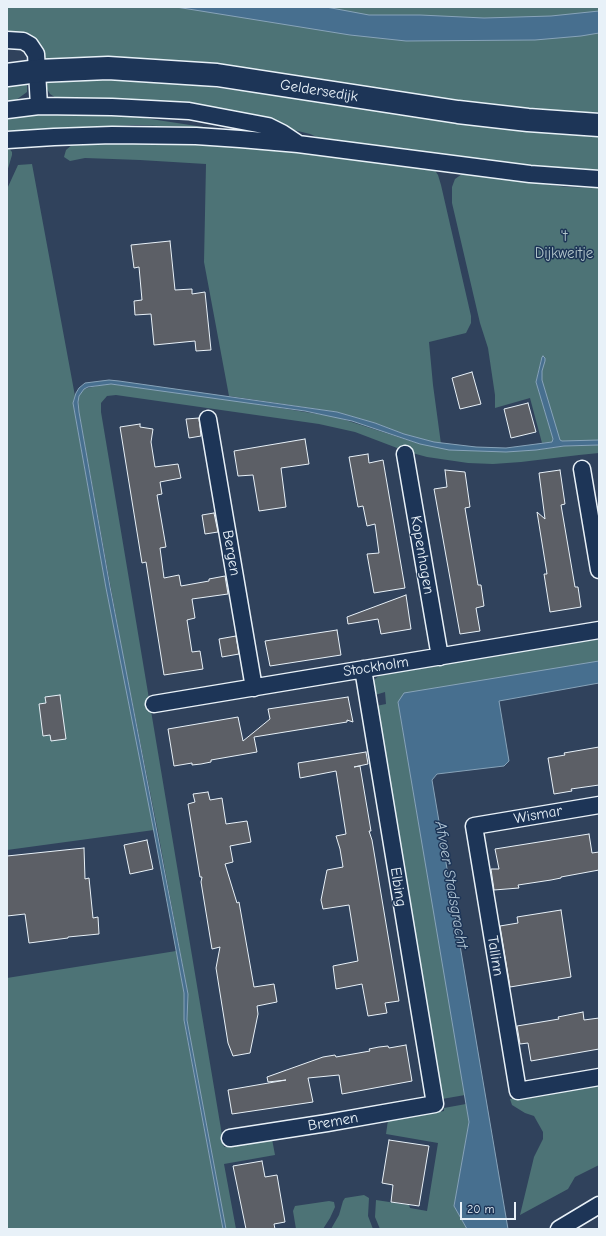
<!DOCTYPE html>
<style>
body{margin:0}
#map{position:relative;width:606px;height:1236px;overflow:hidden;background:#30425c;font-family:"Comic Neue",sans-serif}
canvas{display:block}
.frame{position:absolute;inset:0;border:8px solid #e8f1f8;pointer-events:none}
.scale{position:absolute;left:460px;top:1202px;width:56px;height:18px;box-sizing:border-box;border:2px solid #e8f1f8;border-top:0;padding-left:5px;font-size:12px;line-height:14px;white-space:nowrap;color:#e8f1f8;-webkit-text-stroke:3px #1d3557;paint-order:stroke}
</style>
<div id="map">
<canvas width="606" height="1236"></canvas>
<div class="frame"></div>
<div class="scale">20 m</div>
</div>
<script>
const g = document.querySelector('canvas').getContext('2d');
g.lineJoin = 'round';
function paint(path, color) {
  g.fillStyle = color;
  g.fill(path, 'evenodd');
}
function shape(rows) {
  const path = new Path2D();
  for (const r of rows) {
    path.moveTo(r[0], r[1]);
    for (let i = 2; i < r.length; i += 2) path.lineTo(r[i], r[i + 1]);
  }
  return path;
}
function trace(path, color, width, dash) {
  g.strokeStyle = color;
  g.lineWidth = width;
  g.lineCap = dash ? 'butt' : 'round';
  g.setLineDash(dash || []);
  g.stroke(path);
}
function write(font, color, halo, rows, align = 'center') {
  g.font = font + ' "Comic Neue",sans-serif';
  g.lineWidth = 3;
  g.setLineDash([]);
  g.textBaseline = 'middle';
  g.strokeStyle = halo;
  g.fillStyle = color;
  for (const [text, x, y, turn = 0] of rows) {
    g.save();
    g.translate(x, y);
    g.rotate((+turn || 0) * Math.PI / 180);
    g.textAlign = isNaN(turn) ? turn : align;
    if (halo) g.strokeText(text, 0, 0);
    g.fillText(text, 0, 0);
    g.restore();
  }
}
const green = shape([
 [7,7,599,7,599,116,554,113,479,104,299,78,46,61,44,53,7,33],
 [98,79,143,80,203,86,266,94,471,123,599,135,599,173,560,171,326,141,310,134,262,122,56,98,50,94,46,87,46,82],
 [27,83,27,92,12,103,7,104,7,85],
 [23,113,102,114,144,118,210,128,135,125,7,131,7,115],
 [181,142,286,149,434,169,438,175,441,185,471,316,471,323,466,333,429,342,433,385,441,444,404,434,375,423,337,412,229,396,204,262,206,164,140,160,85,158,70,161,64,157,66,150,74,143],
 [7,146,12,152,12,155,7,172],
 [32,164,75,396,73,403,106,588,154,830,7,850,7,189,18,165],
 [462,174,567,187,599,188,599,443,561,444,541,387,541,360,536,382,553,439,552,442,542,443,530,398,495,408,495,395,488,348,480,323,452,203,452,187,455,179],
 [111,384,231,400,336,417,420,444,536,450,564,446,599,445,599,453,579,455,521,462,493,464,468,463,427,457,405,451,355,432,319,424,116,395,107,396,101,403,101,412,224,1147,272,1139,275,1155,224,1164,236,1229,226,1229,187,1020,188,994,158,832,123,655,79,412,78,399,80,393,84,389,101,385],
 [599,637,599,661,398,702,465,1095,442,1099,376,706,386,704,385,692,375,695,373,683,375,679,383,673],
 [176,951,185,998,184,1021,223,1229,7,1229,7,978],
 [599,1085,599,1165,575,1177,568,1189,520,1215,534,1157,543,1139,543,1132,534,1116,525,1113,512,1105,510,1099],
 [466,1104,469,1122,454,1206,467,1229,380,1229,375,1217,376,1200,409,1205,410,1208,427,1211,438,1143,386,1134,388,1120,444,1111,444,1108],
 [364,1195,369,1198,368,1216,373,1229,331,1229,339,1215,343,1201,345,1198],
 [329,1201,334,1202,335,1207,330,1218,323,1229,296,1229,293,1211,295,1206]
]);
const water = shape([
 [176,7,326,7,369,15,420,15,484,18,551,16,599,11,599,33,581,36,535,40,406,41,350,35,176,7],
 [543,356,545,358,545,361,542,371,542,380,560,440,562,441,599,440,599,445,564,446,536,450,506,452,449,450,420,444,352,421,305,411,111,384,88,387,84,389,79,396,78,402,79,412,110,587,188,994,187,1020,226,1229,223,1229,184,1020,184,993,153,827,106,588,73,403,76,393,79,388,85,383,109,380,119,381,337,412,375,423,404,434,434,442,476,447,506,448,552,442,553,439,536,382,542,357,543,356],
 [599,661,599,683,499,701,509,761,504,766,437,774,432,780,508,1229,467,1229,454,1206,469,1122,398,702,404,693,599,661]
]);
const building = shape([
 [170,241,175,290,192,289,192,294,205,292,211,350,196,351,195,341,154,345,151,314,135,315,134,301,142,300,139,267,134,268,131,245,170,241],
 [472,372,481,404,460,409,452,378,472,372],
 [528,403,536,432,511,438,504,409,528,403],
 [199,418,201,436,189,438,186,419,199,418],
 [140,424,140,427,153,429,151,442,155,467,178,464,181,478,160,482,162,494,157,495,166,547,160,548,164,578,179,575,181,586,209,581,209,579,225,576,228,594,192,599,195,618,187,620,192,652,200,651,203,669,164,675,146,562,142,563,120,427,140,424],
 [305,439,309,464,281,468,286,507,259,511,253,475,238,476,234,451,305,439],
 [368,454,369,463,383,460,405,588,374,593,367,554,379,553,375,524,367,526,363,506,358,507,349,457,368,454],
 [445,470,465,472,470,507,465,508,478,585,481,585,484,606,476,608,480,631,460,634,434,489,447,487,445,470],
 [560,470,565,504,561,505,575,587,578,587,581,607,550,612,544,574,547,574,537,512,545,519,539,473,560,470],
 [214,513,218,532,205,534,202,515,214,513],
 [406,595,411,629,381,634,378,619,348,624,347,617,406,595],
 [337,630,341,655,270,666,265,641,337,630],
 [236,636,239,654,222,657,219,639,236,636],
 [60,695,66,739,51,741,50,735,43,736,39,704,46,703,45,697,60,695],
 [348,697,353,722,347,720,347,722,254,737,257,752,211,760,211,762,201,764,192,765,192,763,174,766,168,729,238,717,243,741,270,719,268,709,348,697],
 [599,747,599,785,571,789,572,791,554,794,548,758,565,755,564,753,599,747],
 [366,752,368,764,354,767,360,766,371,831,369,831,372,840,399,1001,385,1003,387,1013,368,1016,362,984,336,989,333,966,358,961,349,905,323,909,321,900,327,870,343,867,340,849,336,836,346,834,336,771,300,778,298,763,366,752],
 [208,792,210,800,222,798,226,824,247,821,251,842,230,846,233,862,225,864,237,903,239,902,254,987,274,984,277,1002,257,1006,258,1014,250,1053,233,1056,228,1043,216,968,220,947,212,949,201,882,202,877,200,877,188,804,195,802,193,794,208,792],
 [589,834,592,853,599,852,599,870,561,877,561,878,551,880,518,885,519,888,494,890,491,869,499,869,495,849,589,834],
 [147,840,153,869,130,874,124,845,147,840],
 [84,848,85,879,89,878,93,918,98,917,99,934,68,937,68,938,29,943,25,914,7,916,7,856,84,848],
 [561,910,571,977,510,987,500,926,518,923,517,917,561,910],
 [583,1012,584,1020,599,1018,599,1049,531,1061,528,1043,520,1044,517,1026,559,1019,558,1017,583,1012],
 [406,1045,412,1081,342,1094,339,1075,308,1078,313,1102,232,1114,228,1090,286,1080,268,1082,267,1077,323,1057,335,1055,336,1057,370,1051,369,1049,379,1047,388,1046,389,1048,406,1045],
 [389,1140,429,1146,419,1206,391,1202,393,1185,382,1183,389,1140],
 [262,1161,265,1177,277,1175,285,1222,274,1224,275,1229,246,1229,233,1166,262,1161]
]);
const street = shape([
 [7,40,23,41,30,45,36,54,39,106],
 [7,110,39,106,112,107,189,111,268,126,282,133,297,143],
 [7,140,54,137,112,135,196,136,240,139,298,144,530,174,599,179],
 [208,419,254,688],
 [405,454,440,657],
 [582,469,599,570],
 [154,704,599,630],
 [599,805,474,826,518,1091,599,1077],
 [230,1138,327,1123,435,1104,363,669],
 [559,1229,599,1205]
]);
const secondary = shape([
 [7,75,38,71,108,68,217,75,458,112,528,120,599,125]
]);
const streetNames = [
 ["Geldersedijk",319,91,9],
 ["Bergen",231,553,80],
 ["Kopenhagen",422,555,80],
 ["Stockholm",376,667,-9],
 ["Wismar",538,815,-10],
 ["Elbing",398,887,81],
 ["Tallinn",495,956,81],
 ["Bremen",333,1122,-10]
];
const parkNames = [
 ["'t",564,237],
 ["Dijkweitje",564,254]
];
const waterNames = [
 ["Afvoer Stadsgracht",451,885,80]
];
paint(green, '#4d7376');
paint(water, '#476f8f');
trace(water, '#87a3b9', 1);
paint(building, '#5c5f66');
trace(building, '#e8f1f8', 1);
trace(street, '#e8f1f8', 19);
trace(secondary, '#e8f1f8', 25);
trace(street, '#1d3557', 16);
trace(secondary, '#1d3557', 22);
write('15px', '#e8f1f8', '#1d3557', streetNames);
write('15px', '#b2c5ca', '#1d3557', parkNames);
write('italic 16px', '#b0c4d3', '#1d3557', waterNames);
</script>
